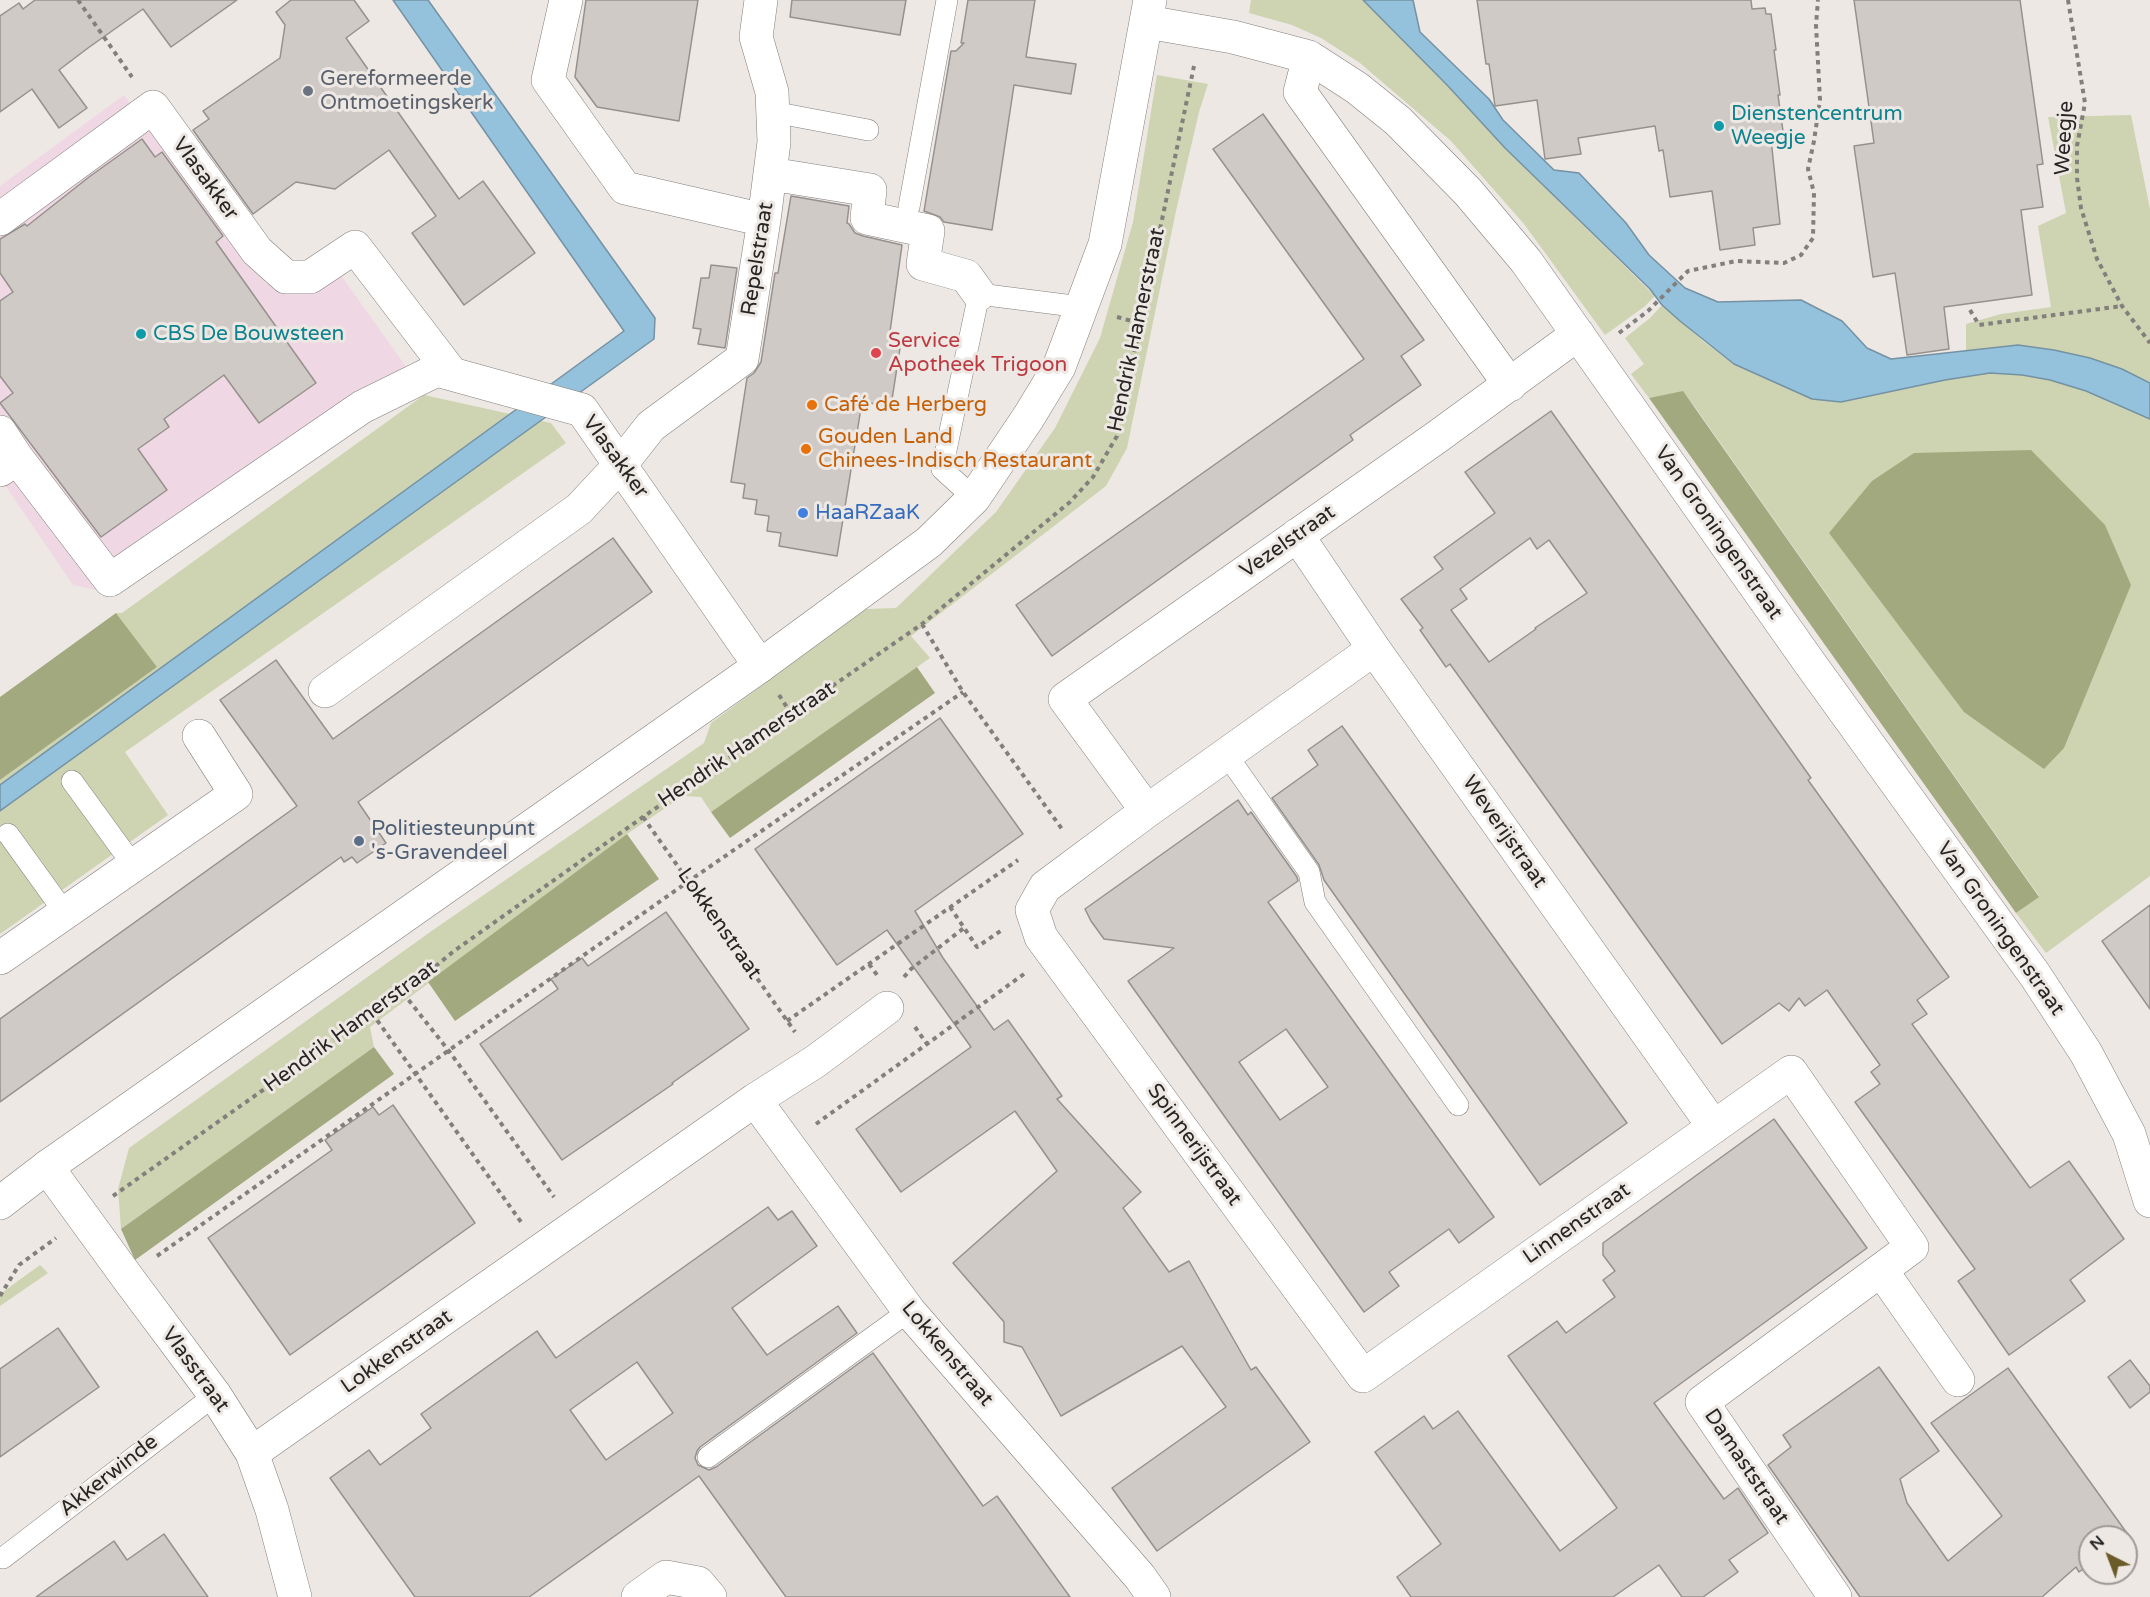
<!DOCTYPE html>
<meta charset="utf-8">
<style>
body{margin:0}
#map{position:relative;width:2150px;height:1597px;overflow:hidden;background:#ede8e4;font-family:"Varela Round",sans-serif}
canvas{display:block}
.north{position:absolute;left:2078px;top:1525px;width:60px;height:60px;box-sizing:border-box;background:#ede8e4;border:2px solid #9e9a97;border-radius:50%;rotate:318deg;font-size:16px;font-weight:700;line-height:24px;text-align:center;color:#282624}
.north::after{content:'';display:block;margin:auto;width:21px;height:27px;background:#6b5b29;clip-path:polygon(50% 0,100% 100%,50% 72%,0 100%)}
</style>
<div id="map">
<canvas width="2150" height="1597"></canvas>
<div class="north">N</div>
</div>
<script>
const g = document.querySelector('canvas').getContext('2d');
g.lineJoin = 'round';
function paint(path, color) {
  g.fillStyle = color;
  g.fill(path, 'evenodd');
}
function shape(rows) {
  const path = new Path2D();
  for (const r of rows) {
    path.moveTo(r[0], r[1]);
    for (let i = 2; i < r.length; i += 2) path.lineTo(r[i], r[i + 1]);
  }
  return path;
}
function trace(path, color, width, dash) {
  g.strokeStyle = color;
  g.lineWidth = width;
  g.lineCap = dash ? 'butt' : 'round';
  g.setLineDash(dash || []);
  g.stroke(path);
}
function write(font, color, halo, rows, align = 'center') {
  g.font = font + ' "Varela Round",sans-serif';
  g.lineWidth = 6;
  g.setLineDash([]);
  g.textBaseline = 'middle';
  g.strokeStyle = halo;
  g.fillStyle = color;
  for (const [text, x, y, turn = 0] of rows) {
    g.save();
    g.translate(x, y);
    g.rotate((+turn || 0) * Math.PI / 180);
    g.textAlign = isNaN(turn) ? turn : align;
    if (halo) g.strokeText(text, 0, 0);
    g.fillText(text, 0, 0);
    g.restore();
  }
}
const education = shape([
 [124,95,266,284,306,292,338,271,417,382,115,594,73,585,0,478,0,186]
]);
const green = shape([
 [1251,0,1363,0,1448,86,1505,148,1655,296,1644,307,1605,335,1524,224,1451,141,1360,63,1321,38,1292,25,1249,13],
 [1157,75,1208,84,1199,112,1176,211,1127,448,1106,486,911,636,930,658,711,812,701,797,683,796,627,834,370,1027,374,1047,121,1229,118,1189,129,1148,433,930,704,743,711,723,866,609,896,608,996,512,1055,428,1100,338,1133,222],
 [2131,115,2150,209,2150,383,2122,369,2090,358,2054,350,2018,345,1966,351,1966,324,2001,314,2051,307,2038,226,2066,213,2048,117],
 [1662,305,1703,341,1734,364,1841,402,1945,380,1990,373,2022,375,2050,380,2086,391,2150,419,2150,876,2046,953,2016,913,2039,896,1695,407,1683,392,1649,398,1631,374,1644,364,1625,338,1650,318],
 [424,395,551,423,566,443,125,752,168,815,0,934,0,780,157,667,116,613,122,613],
 [40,1265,48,1273,0,1306,0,1294]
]);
const forest = shape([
 [1683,391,2039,897,2016,913,1649,398],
 [2031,450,2105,525,2131,585,2064,748,2044,769,1964,712,1829,533,1872,481,1914,453],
 [116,613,157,667,0,780,0,697],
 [917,667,935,693,730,838,711,812],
 [627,834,659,879,455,1021,428,982],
 [374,1047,394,1074,135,1260,121,1229]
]);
const water = shape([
 [393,0,428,0,655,318,654,339,0,811,0,785,624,331,393,0],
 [1363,0,1413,0,1420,32,1489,99,1503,120,1554,170,1579,173,1626,223,1649,255,1685,288,1718,302,1801,300,1842,321,1867,348,1891,359,2018,345,2054,350,2090,358,2122,369,2150,383,2150,419,2086,391,2050,380,2022,375,1990,373,1945,380,1841,402,1812,399,1734,364,1680,321,1662,305,1650,289,1505,148,1448,86,1363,0]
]);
const building = shape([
 [35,0,237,0,171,47,143,9,88,48,59,70,87,108,59,128,32,89,0,112,0,16,19,3,23,9,35,0],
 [291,0,354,0,369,21,346,38,459,199,483,181,535,253,464,305,412,233,436,216,389,150,335,189,296,182,253,214,193,130,209,119,203,111,280,58,285,25,276,12,291,0],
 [586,0,698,0,679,121,597,107,575,77,586,0],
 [792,0,906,0,900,35,790,17,792,0],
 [968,0,1035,0,1026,57,1076,64,1071,94,1014,85,992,230,944,222,940,217,924,211,951,51,956,51,964,43,961,43,968,0],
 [1477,0,1751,0,1752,9,1765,8,1766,14,1771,14,1776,50,1774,50,1780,95,1778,95,1784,138,1771,139,1780,224,1753,228,1755,245,1720,250,1712,191,1670,197,1663,150,1659,151,1655,126,1578,138,1581,154,1545,159,1537,100,1495,106,1489,64,1486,64,1477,0],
 [1854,0,2020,0,2043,164,2037,165,2043,207,2021,210,2032,295,1944,307,1949,349,1907,355,1895,273,1873,277,1854,146,1874,143,1854,0],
 [1263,114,1424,340,1401,356,1421,385,1350,435,1353,440,1052,656,1016,605,1364,359,1213,149,1263,114],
 [142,139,155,157,162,152,223,236,216,242,316,383,259,423,224,375,164,419,169,427,138,449,167,490,101,537,0,403,13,393,0,376,0,301,13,292,0,273,0,239,25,224,27,226,89,177,142,139],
 [791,196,849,206,847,223,849,224,855,233,863,236,902,245,888,346,900,348,891,406,862,402,837,556,779,546,781,533,767,531,769,516,755,514,757,500,743,498,745,484,731,482,747,378,754,373,761,362,775,273,778,273,791,196],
 [711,265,737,268,725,348,698,344,701,329,693,328,701,278,709,278,711,265],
 [1551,411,1811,778,1808,780,1949,977,1917,1000,1927,1014,1912,1024,2030,1188,2069,1161,2124,1239,2070,1280,2085,1301,2009,1355,1958,1281,1975,1269,1855,1102,1880,1084,1871,1072,1880,1065,1827,990,1805,1006,1799,998,1789,1011,1779,1003,1722,1044,1450,664,1446,667,1420,630,1423,628,1401,599,1443,569,1434,557,1495,513,1465,472,1551,411],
 [1530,538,1537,549,1549,540,1587,593,1535,628,1536,629,1489,662,1451,610,1467,599,1460,589,1530,538],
 [613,538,652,592,358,802,386,843,357,863,352,857,344,862,341,857,0,1102,0,1019,297,806,220,700,276,660,333,739,613,538],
 [940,718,1023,834,915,911,943,958,994,1030,1008,1020,1062,1096,1057,1099,1141,1192,1123,1208,1169,1272,1189,1261,1251,1370,1256,1367,1310,1442,1157,1551,1112,1488,1226,1407,1182,1346,1061,1416,1022,1347,1004,1342,1004,1322,953,1263,1057,1171,1015,1111,901,1192,856,1129,971,1047,887,930,837,965,755,849,940,718],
 [1342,726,1627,1123,1540,1185,1324,880,1319,865,1272,798,1318,765,1308,750,1342,726],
 [1238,800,1248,815,1251,812,1297,877,1298,881,1268,902,1494,1217,1459,1243,1449,1229,1389,1272,1399,1286,1364,1312,1128,981,1174,948,1104,939,1091,921,1085,909,1238,800],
 [1286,1029,1328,1087,1280,1120,1239,1062,1286,1029],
 [2150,905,2150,1009,2102,941,2150,905],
 [666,912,749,1029,672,1083,673,1084,562,1160,480,1044,558,989,551,979,582,958,588,966,666,912],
 [393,1105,475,1223,290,1355,208,1238,332,1150,325,1140,373,1107,379,1115,393,1105],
 [1774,1119,1867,1248,1654,1403,1724,1499,1738,1488,1768,1533,1729,1560,1738,1572,1703,1597,1682,1597,1659,1565,1613,1597,1411,1597,1397,1577,1441,1544,1375,1452,1424,1416,1433,1429,1458,1411,1560,1551,1617,1508,1508,1356,1557,1321,1566,1333,1615,1297,1603,1280,1615,1271,1603,1255,1603,1243,1774,1119],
 [768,1207,778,1220,792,1211,817,1246,732,1308,767,1355,838,1306,857,1333,700,1447,697,1451,695,1458,698,1465,709,1470,716,1467,873,1353,983,1506,997,1496,1070,1597,786,1597,699,1476,529,1597,415,1597,330,1478,369,1450,380,1465,431,1428,421,1414,537,1331,556,1358,768,1207],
 [637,1362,673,1413,606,1460,570,1410,637,1362],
 [58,1328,99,1387,0,1457,0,1369,58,1328],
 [2130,1360,2150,1386,2150,1392,2130,1408,2108,1377,2130,1360],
 [1879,1367,1939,1451,1900,1479,1907,1503,1948,1561,2002,1516,1931,1423,2008,1368,2129,1536,2126,1538,2090,1537,2090,1564,2079,1572,2076,1567,2042,1597,1860,1597,1768,1465,1791,1447,1783,1435,1879,1367],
 [164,1534,208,1597,36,1597,114,1541,127,1560,164,1534]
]);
const path = shape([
 [78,0,132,77],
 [2068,0,2085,103,2077,146,2077,178,2081,208,2097,259,2122,306,2150,343],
 [1970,310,1979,325,2122,306],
 [1117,317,1139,323],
 [1619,333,1648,311,1688,271,1736,261,1784,263,1801,255,1813,238,1814,193,1808,169,1814,141,1820,100,1816,25,1818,0],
 [922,624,963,692,1062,829],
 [779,695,792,715],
 [643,817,795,1032],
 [950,907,977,947,1002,930],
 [869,964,877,975],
 [904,977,911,969,964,928],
 [403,993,449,1051,554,1197],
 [372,1013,521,1222],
 [787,1021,1018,860],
 [915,1027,927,1044],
 [816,1124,1024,974],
 [113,1196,372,1013,403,993,454,951,643,817,922,624,1070,502,1093,477,1117,436,1194,66],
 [157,1256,689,881,963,692],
 [0,1296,19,1265,56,1238]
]);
const lane = shape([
 [773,112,868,130],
 [909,207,947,0],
 [974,498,942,469,979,294,1081,307],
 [1226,754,1309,872,1315,902,1458,1105],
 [72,781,133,865],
 [8,834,65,913],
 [708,1457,909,1311],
 [3,1558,215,1395]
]);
const street = shape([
 [566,0,548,80,625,188,764,220],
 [1147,22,1233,37,1309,57,1357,88,1398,121,1468,192,1526,261,1809,662,2035,975,2086,1053,2129,1134,2150,1201],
 [1309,57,1300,92,1510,385],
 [771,174,870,190,867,218,928,231,923,264,966,276,979,294],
 [0,219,153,107,257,251,286,277,310,277,355,247,452,374],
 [0,432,17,458,0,470],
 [17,458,110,580,362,407,437,370,582,410,760,666],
 [1297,535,1374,649,1714,1127],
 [1374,649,1147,811,1045,887,1032,910,1041,937,1363,1376,1791,1072,1912,1247,1702,1402,1835,1597],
 [325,691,579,509,621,464,651,426,742,359,764,220,774,142,772,92,756,37,761,0],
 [1147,811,1065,699,1437,437,1578,334],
 [0,958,236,794,199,736],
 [755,1100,909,1311,1140,1577,1154,1597],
 [47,1167,127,1277,215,1395,252,1453,272,1510,295,1597],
 [1881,1270,1958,1380],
 [252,1453,755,1100,816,1061,887,1008],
 [638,1597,666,1577,698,1583,710,1597]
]);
const secondary = shape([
 [0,1203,47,1167,760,666,929,542,974,498,1028,418,1059,367,1105,244,1150,0]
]);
const markers = [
 [308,91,6,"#6b7280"],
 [1719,126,6,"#0f9aa8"],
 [141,334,6,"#0f9aa8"],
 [876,353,6,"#e0444e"],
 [812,405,6,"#e8710a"],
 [806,449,6,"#e8710a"],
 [803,513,6,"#3f7fe0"],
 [359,841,6,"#5c6f8a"]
];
const worshipNames = [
 ["Gereformeerde",320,79],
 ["Ontmoetingskerk",320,103]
];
const cultureNames = [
 ["Dienstencentrum",1731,114],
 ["Weegje",1731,138],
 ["CBS De Bouwsteen",153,334]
];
const streetNames = [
 ["Weegje",2065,138,-87],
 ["Vlasakker",205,179,54],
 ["Repelstraat",758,259,-81],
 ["Hendrik Hamerstraat",1137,330,-78],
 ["Vlasakker",615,457,54],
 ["Van Groningenstraat",1718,533,55],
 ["Vezelstraat",1288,542,-35],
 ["Hendrik Hamerstraat",747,745,-34],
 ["Weverijstraat",1504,832,55],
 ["Lokkenstraat",719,924,55],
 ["Van Groningenstraat",2000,929,55],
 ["Hendrik Hamerstraat",351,1027,-36],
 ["Spinnerijstraat",1194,1145,54],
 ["Linnenstraat",1577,1224,-35],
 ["Lokkenstraat",397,1352,-35],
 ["Lokkenstraat",947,1354,50],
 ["Vlasstraat",195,1370,54],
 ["Damaststraat",1746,1467,56],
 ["Akkerwinde",109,1476,-38]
];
const healthNames = [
 ["Service",888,341],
 ["Apotheek Trigoon",888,365]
];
const foodNames = [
 ["Café de Herberg",824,405],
 ["Gouden Land",818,437],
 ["Chinees-Indisch Restaurant",818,461]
];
const shopNames = [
 ["HaaRZaaK",815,513]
];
const serviceNames = [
 ["Politiesteunpunt",371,829],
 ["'s-Gravendeel",371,853]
];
paint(education, '#efd8e3');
paint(green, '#ced4b1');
paint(forest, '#a2a97e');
paint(water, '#94c1db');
trace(water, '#7492a4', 1.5);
paint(building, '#d0cac6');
trace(building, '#96918e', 1.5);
trace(lane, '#847f7c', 22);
trace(street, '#847f7c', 34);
trace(secondary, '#847f7c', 34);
trace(path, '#827f7c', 4, [4.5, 4.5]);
trace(lane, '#fff', 21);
trace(street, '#fff', 33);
trace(secondary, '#fff', 33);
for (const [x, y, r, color] of markers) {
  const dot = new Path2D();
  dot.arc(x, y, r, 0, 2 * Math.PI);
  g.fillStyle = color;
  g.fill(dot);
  trace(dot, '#ede8e4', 2);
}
write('21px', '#5b616d', '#ede8e4', worshipNames, 'left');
write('21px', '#0d838f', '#ede8e4', cultureNames, 'left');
write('21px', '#282624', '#ede8e4', streetNames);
write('21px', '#be3a42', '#ede8e4', healthNames, 'left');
write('21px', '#c56008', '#ede8e4', foodNames, 'left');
write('21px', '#366cbe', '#ede8e4', shopNames, 'left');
write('21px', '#4e5e75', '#ede8e4', serviceNames, 'left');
</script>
